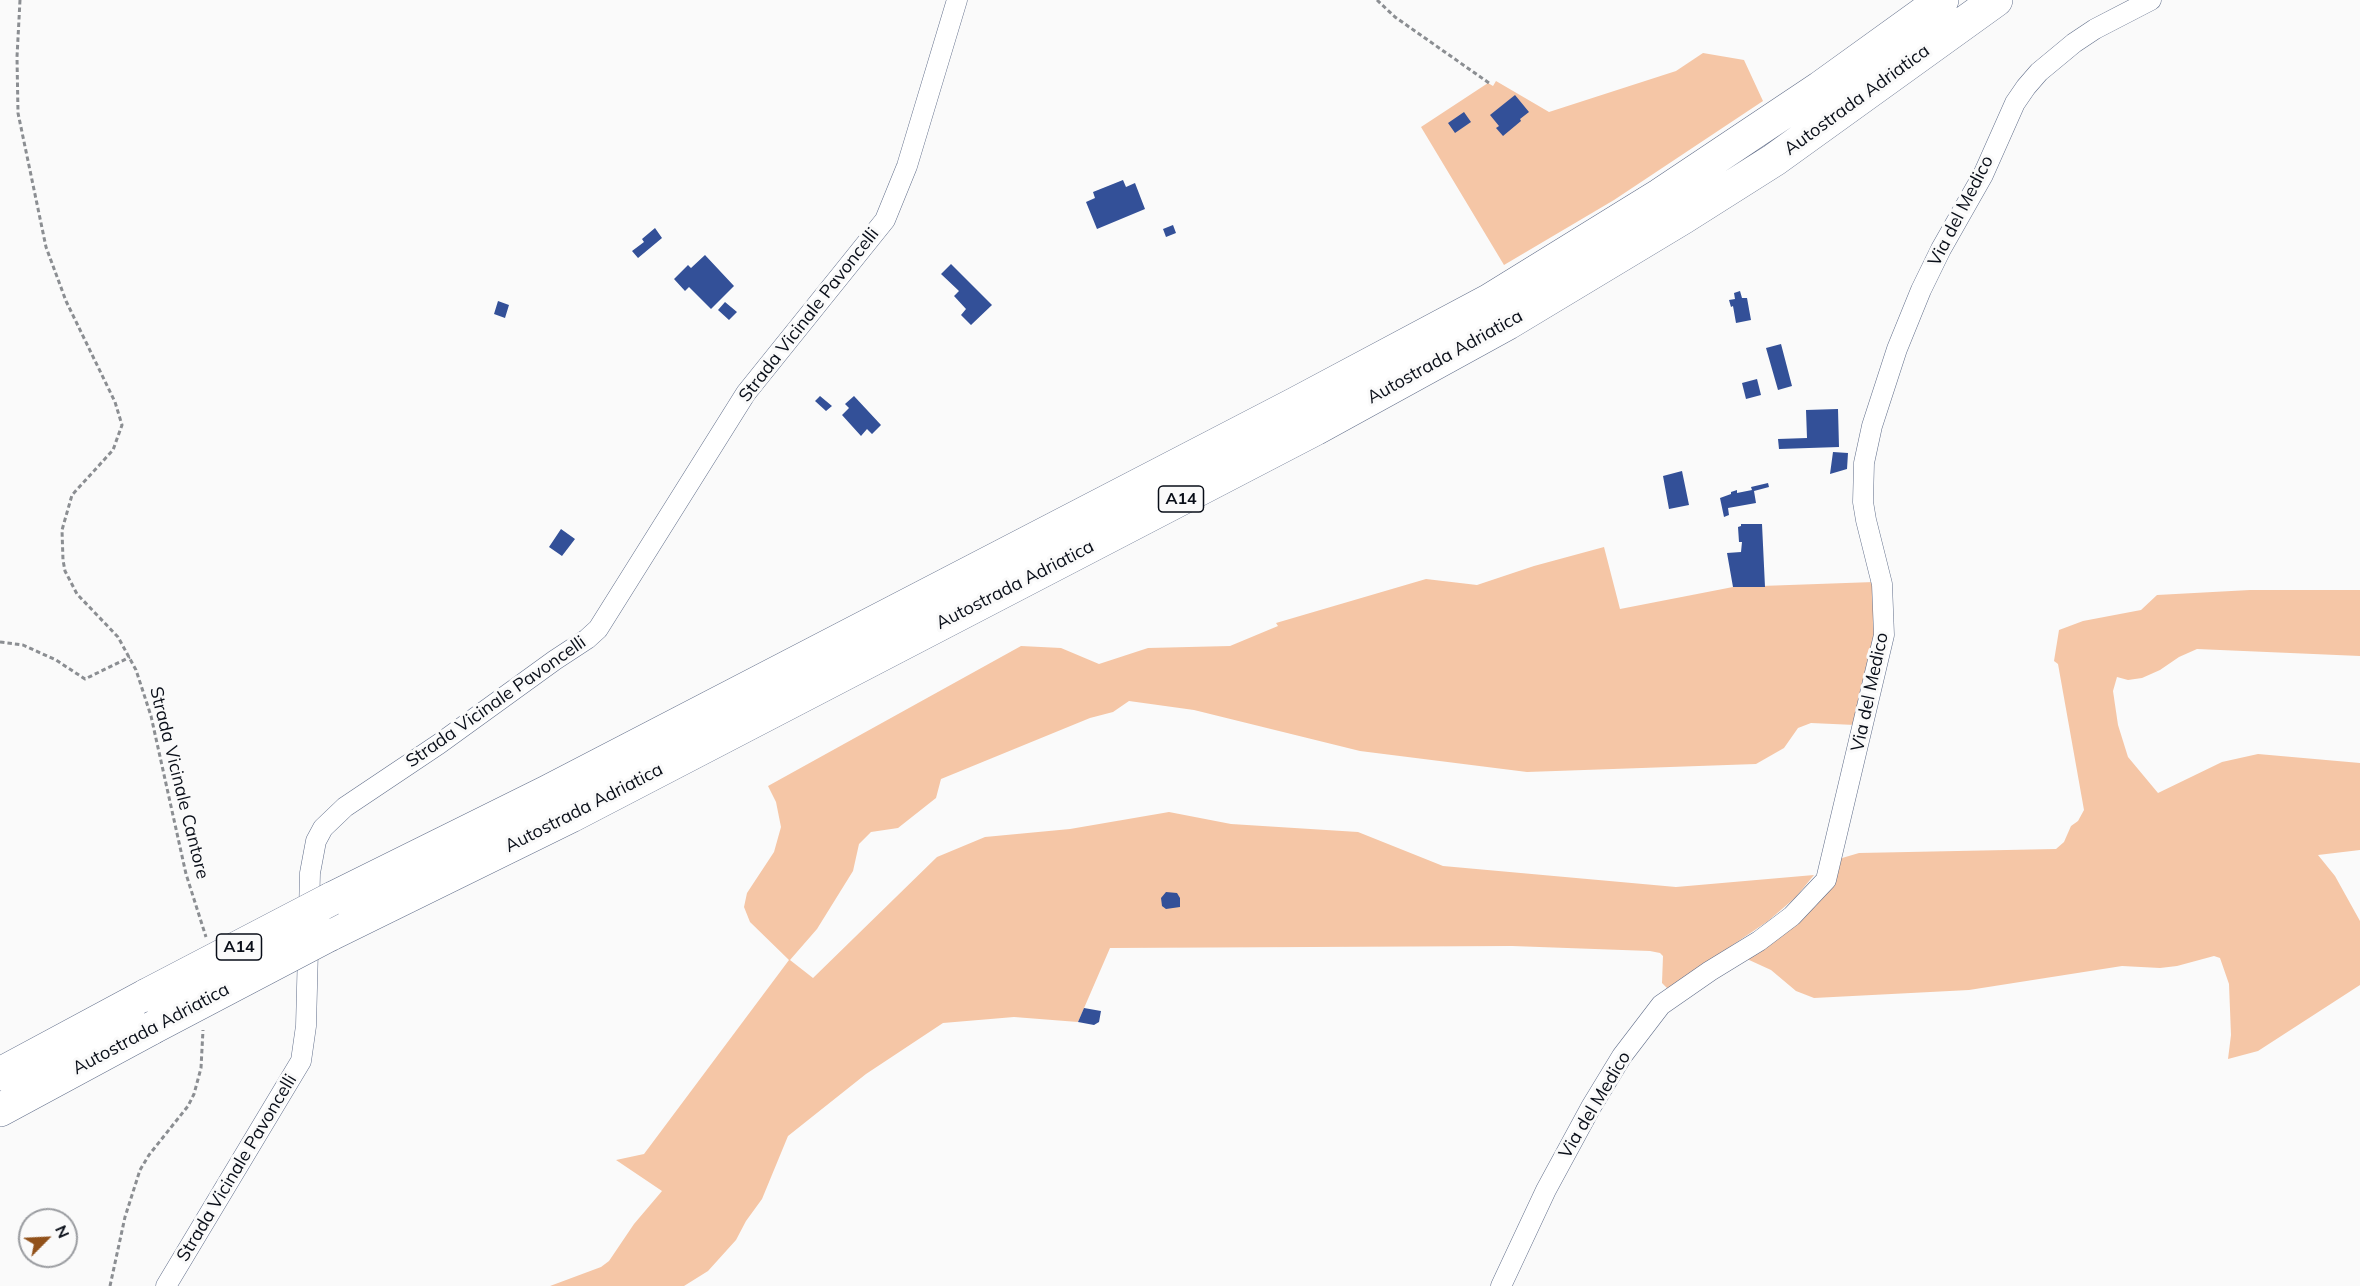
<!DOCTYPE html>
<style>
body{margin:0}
#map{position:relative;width:2360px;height:1286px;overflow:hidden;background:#fafafa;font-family:Mulish,sans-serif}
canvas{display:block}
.north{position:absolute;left:18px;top:1208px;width:60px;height:60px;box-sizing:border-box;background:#fafafa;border:2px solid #9a9ca0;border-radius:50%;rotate:66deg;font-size:16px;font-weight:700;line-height:24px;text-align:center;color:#090e18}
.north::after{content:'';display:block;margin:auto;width:21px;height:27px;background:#91511a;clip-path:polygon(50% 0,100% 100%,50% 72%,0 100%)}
</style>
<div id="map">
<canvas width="2360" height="1286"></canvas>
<div class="north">N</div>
</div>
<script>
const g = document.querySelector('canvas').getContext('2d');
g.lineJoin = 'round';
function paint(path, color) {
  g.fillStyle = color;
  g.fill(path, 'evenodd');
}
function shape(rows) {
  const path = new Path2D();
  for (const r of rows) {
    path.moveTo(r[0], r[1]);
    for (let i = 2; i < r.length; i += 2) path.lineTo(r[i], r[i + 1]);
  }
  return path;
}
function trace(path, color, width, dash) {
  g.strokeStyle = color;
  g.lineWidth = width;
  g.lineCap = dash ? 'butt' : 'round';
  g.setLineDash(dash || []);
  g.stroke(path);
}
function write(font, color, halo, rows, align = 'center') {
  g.font = font + ' Mulish,sans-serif';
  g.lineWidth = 6;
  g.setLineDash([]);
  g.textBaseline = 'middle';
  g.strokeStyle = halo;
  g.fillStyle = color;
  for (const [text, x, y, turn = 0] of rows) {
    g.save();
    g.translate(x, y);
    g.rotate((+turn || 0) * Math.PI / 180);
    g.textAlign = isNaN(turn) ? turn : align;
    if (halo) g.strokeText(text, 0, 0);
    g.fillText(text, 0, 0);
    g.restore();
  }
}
const green = shape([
 [1703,53,1744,60,1763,101,1614,200,1504,265,1421,127,1488,83,1493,86,1496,81,1549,112,1676,71],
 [1604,547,1620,609,1733,587,1874,582,1876,596,1873,662,1855,725,1811,723,1798,728,1784,748,1756,764,1527,772,1360,751,1194,710,1129,701,1113,712,1090,718,941,779,936,798,898,828,871,832,859,844,853,871,817,929,790,960,813,978,937,857,985,837,1070,829,1169,812,1231,824,1358,832,1443,866,1676,887,1814,875,1796,897,1768,921,1668,989,1662,983,1663,956,1660,953,1650,951,1512,946,1110,948,1078,1022,1014,1017,943,1023,866,1074,788,1136,762,1199,746,1221,736,1240,708,1271,684,1286,550,1286,601,1267,609,1261,634,1224,662,1191,616,1160,644,1154,789,960,750,922,744,907,747,893,774,852,781,827,776,802,768,786,1021,646,1061,648,1099,664,1148,648,1230,646,1278,626,1276,623,1426,579,1477,585,1534,566],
 [2250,590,2360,590,2360,656,2197,649,2179,657,2160,670,2142,678,2128,680,2117,677,2113,691,2118,725,2128,757,2158,793,2222,762,2258,754,2360,763,2360,850,2318,855,2335,876,2360,921,2360,985,2258,1051,2228,1059,2231,1035,2229,984,2220,958,2214,956,2177,966,2160,968,2122,966,1969,990,1814,998,1796,991,1771,970,1736,954,1774,929,1832,861,1859,853,2056,849,2064,842,2071,826,2078,821,2084,810,2058,664,2054,661,2059,630,2083,621,2141,610,2157,595]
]);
const building = shape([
 [1515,95,1529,112,1520,119,1521,121,1503,136,1496,128,1499,126,1490,115],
 [1464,112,1471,122,1455,133,1448,123],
 [1123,180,1126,187,1135,183,1145,209,1097,229,1086,202,1095,198,1093,192],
 [1173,225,1176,233,1166,237,1163,229],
 [655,228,662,238,638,258,632,251,644,242,642,239],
 [705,255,734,286,711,309,689,287,685,291,674,279,688,265,691,268],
 [951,264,992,305,971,325,961,315,966,309,954,296,959,291,941,274],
 [1740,291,1742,298,1747,298,1751,320,1736,323,1733,306,1731,307,1729,300,1735,299,1734,293],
 [498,301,509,305,505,318,494,314],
 [725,302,737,312,729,320,718,310],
 [1781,344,1792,386,1778,390,1766,348],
 [1757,379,1761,395,1746,399,1742,383],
 [820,396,832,406,826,411,815,401],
 [854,396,881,425,872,434,867,429,861,436,842,415,849,408,845,404],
 [1838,409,1839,447,1779,449,1778,439,1807,438,1806,410],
 [1833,452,1848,453,1847,469,1830,474],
 [1682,471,1689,505,1669,509,1663,476],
 [1768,483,1769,487,1754,491,1756,503,1728,508,1729,515,1724,517,1720,498,1731,494,1731,492,1737,490,1737,493,1752,490,1751,487],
 [1741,524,1762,524,1765,587,1733,587,1727,553,1741,552,1742,542,1739,542,1738,527,1741,526],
 [561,529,575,539,562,556,549,547],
 [1166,892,1177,893,1180,898,1180,907,1166,909,1162,906,1161,898],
 [1084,1008,1101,1011,1099,1022,1094,1025,1078,1022]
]);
const path = shape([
 [20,0,17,57,18,113,46,247,66,301,115,402,122,425,113,450,72,495,62,530,63,560,65,571,77,594,118,637,136,670,151,716,186,874,206,937],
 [1377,0,1395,17,1489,83],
 [0,642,23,645,56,660,85,679,130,657],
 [110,1286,125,1217,140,1170,149,1155,188,1106,194,1094,201,1068,203,1030]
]);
const street = shape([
 [166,1286,301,1061,306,1026,310,873,316,841,323,828,345,807,439,744,555,660,587,639,598,629,746,393,885,220,907,166,957,0],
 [1501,1286,1546,1190,1591,1107,1622,1056,1661,1005,1710,971,1759,941,1792,916,1826,880,1884,635,1882,584,1866,520,1863,502,1864,463,1872,426,1897,349,1921,290,1941,249,1983,175,2015,103,2026,87,2039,72,2074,43,2095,29,2151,0]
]);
const highway = shape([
 [331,899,547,792,1295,404,1490,300,1660,195,1820,88,1942,0],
 [329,935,571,816,1315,429,1508,323,1684,217,1774,160,1996,0],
 [0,1074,147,995],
 [0,1110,152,1028]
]);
const highwayBridge = shape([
 [147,995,331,899],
 [152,1028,329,935]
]);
const shields = [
 [1181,499,45],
 [239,947,45]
];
const shieldNames = [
 ["A14",1181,499],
 ["A14",239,947]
];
const streetNames = [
 ["Autostrada Adriatica",1857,100,-36],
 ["Via del Medico",1961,211,-63],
 ["Strada Vicinale Pavoncelli",809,315,-52],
 ["Autostrada Adriatica",1445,357,-29],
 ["Autostrada Adriatica",1015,585,-27],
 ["Via del Medico",1870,692,-78],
 ["Strada Vicinale Pavoncelli",496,702,-35],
 ["Strada Vicinale Cantore",179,783,76],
 ["Autostrada Adriatica",584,808,-27],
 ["Autostrada Adriatica",151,1029,-28],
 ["Via del Medico",1595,1105,-59],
 ["Strada Vicinale Pavoncelli",237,1168,-59]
];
paint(green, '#f5c6a6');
paint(building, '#335098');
trace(street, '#616e8a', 21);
trace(highway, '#616e8a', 34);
trace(path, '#8b8e92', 3, [4.5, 3]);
trace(street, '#fff', 20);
trace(highway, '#fff', 33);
trace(highwayBridge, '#616e8a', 34, []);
trace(highwayBridge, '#fff', 33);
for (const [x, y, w] of shields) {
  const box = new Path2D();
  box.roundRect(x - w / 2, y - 13, w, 26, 4.5);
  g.fillStyle = '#fafafa';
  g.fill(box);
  trace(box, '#090e18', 1.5);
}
write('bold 16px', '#090e18', null, shieldNames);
write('18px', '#090e18', '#fafafa', streetNames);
</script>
